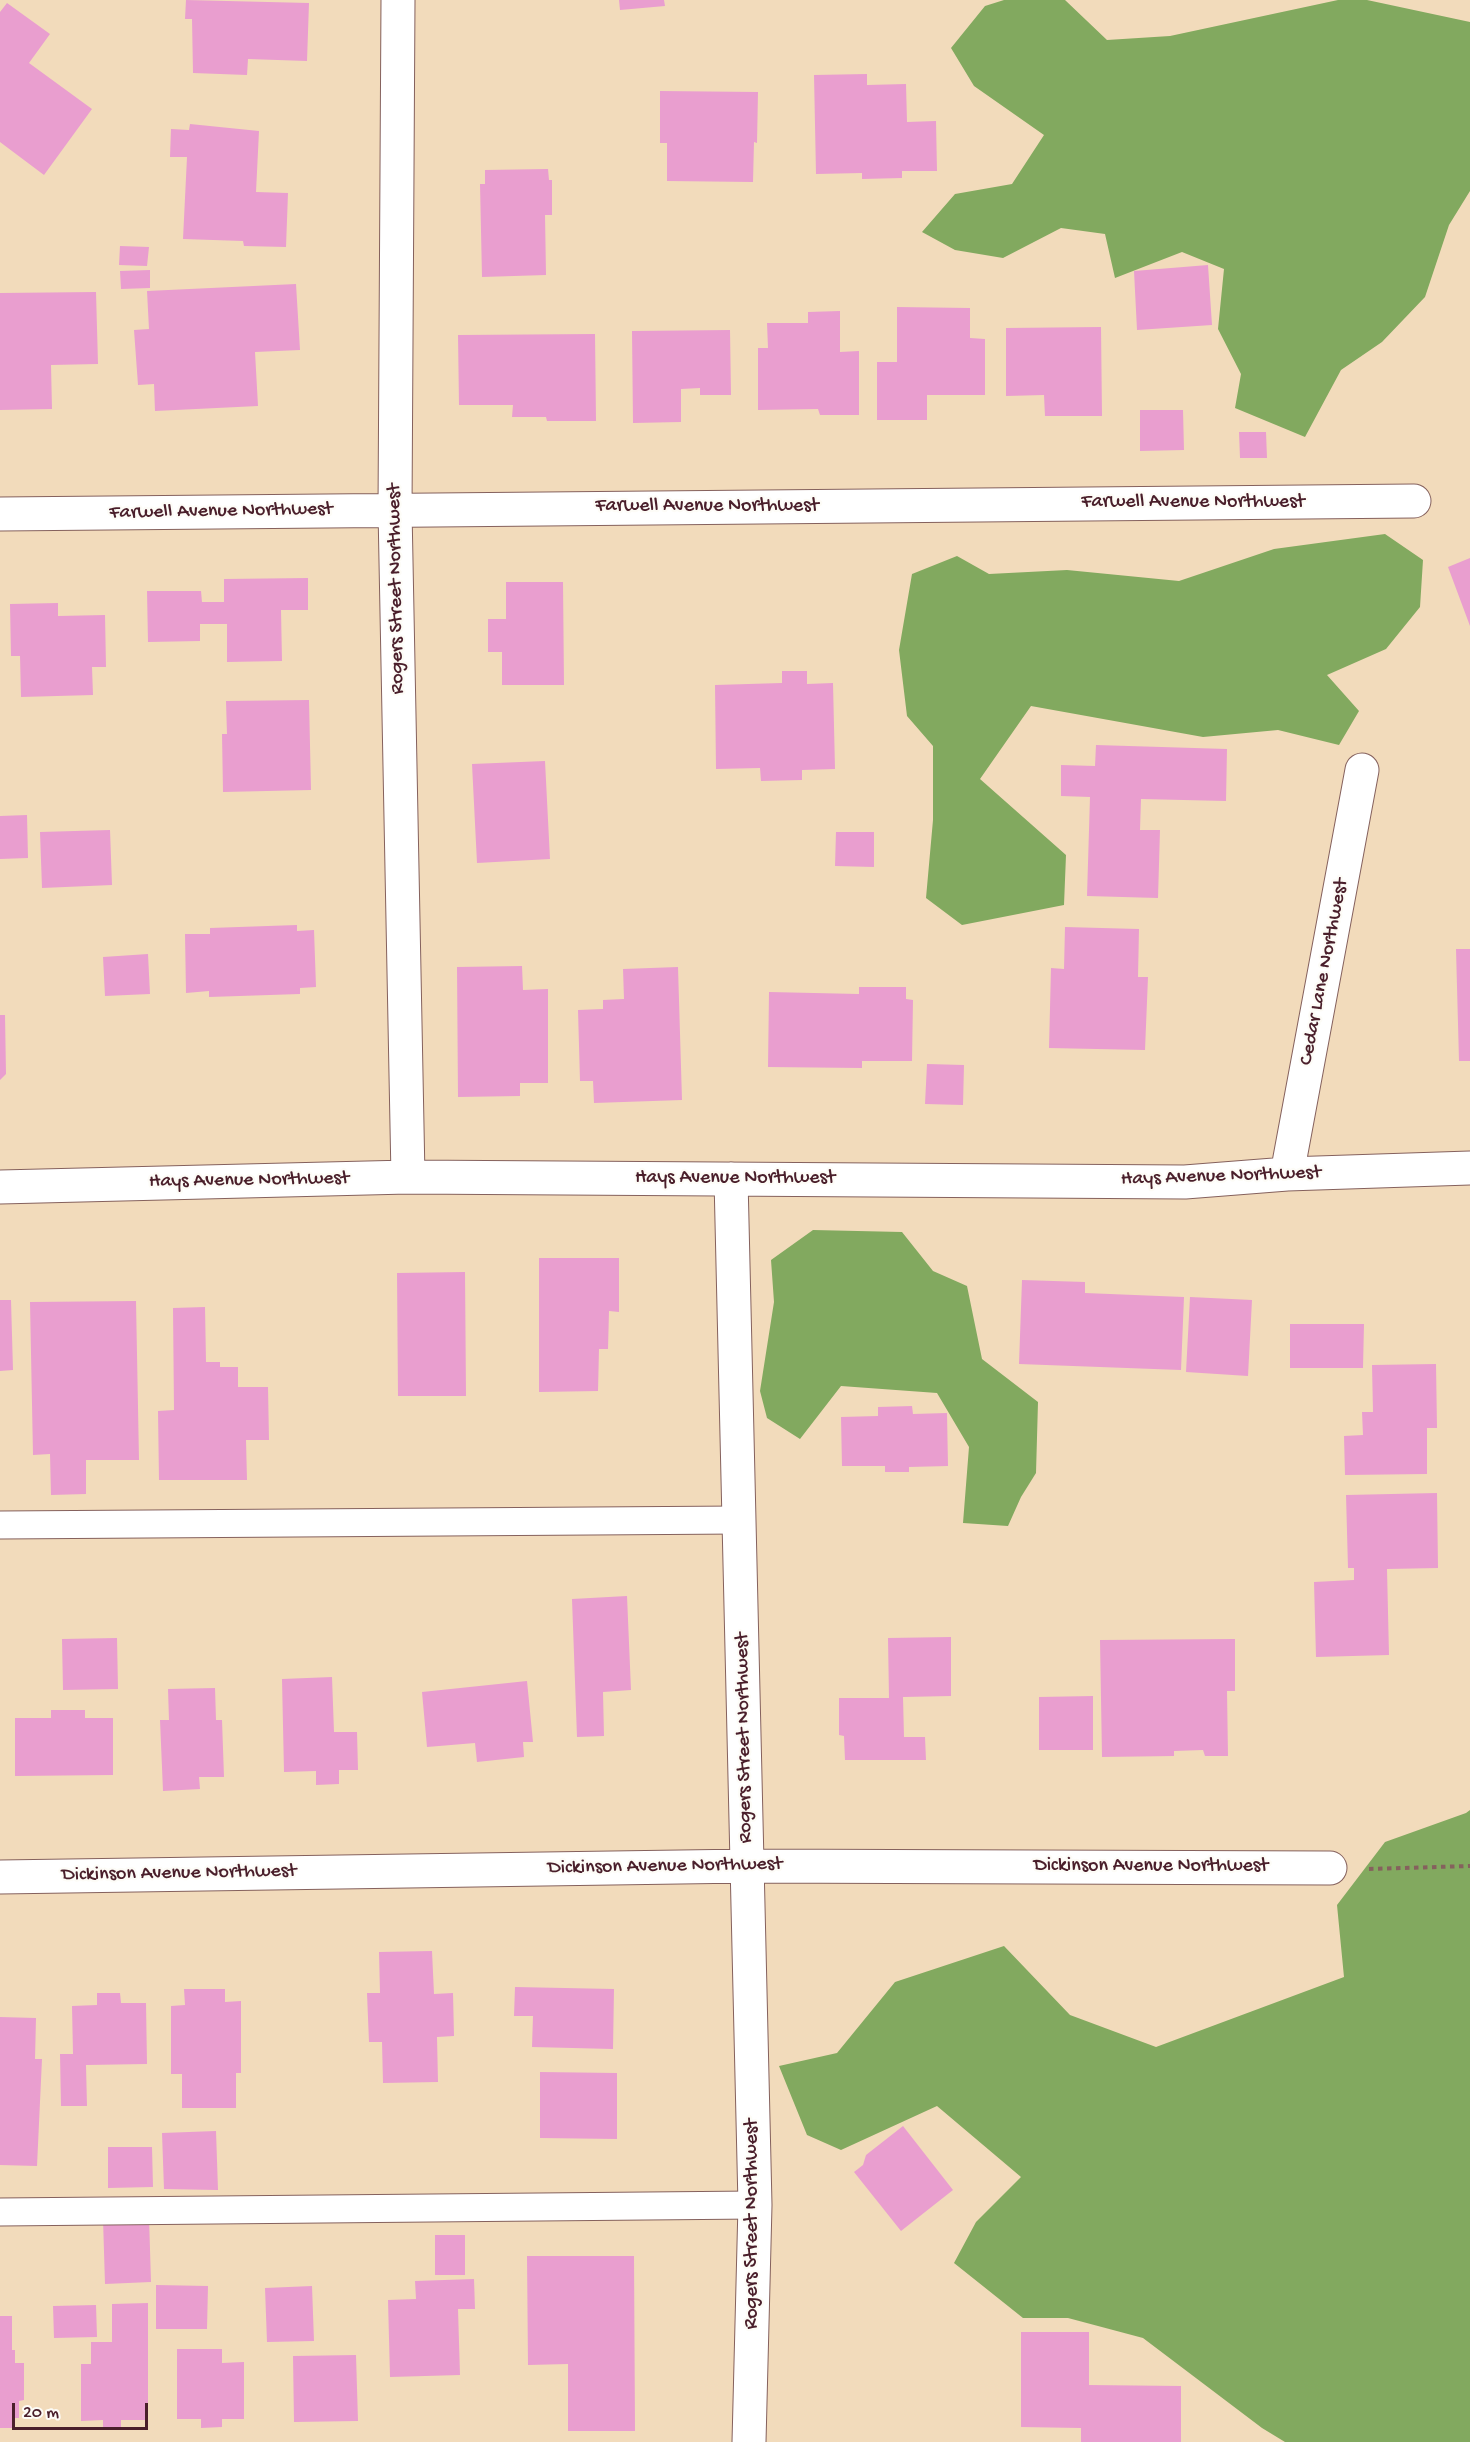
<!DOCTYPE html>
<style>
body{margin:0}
#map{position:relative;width:1470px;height:2442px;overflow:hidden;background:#f2dbbb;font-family:"Gochi Hand",sans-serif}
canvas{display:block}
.scale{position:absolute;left:12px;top:2403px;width:136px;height:27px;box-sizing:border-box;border:3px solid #4a1f2b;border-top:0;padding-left:8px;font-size:18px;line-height:21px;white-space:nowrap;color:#4a1f2b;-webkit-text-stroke:4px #fdfcf7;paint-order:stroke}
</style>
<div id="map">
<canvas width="1470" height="2442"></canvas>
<div class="scale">20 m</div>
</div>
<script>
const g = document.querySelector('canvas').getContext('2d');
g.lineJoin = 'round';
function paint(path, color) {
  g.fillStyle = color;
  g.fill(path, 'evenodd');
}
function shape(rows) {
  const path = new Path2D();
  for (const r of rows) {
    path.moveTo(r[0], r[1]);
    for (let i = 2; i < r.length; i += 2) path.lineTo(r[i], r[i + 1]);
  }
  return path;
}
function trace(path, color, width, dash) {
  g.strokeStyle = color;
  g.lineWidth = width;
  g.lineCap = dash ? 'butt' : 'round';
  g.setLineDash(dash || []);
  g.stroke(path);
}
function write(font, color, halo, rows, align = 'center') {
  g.font = font + ' "Gochi Hand",sans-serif';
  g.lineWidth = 4.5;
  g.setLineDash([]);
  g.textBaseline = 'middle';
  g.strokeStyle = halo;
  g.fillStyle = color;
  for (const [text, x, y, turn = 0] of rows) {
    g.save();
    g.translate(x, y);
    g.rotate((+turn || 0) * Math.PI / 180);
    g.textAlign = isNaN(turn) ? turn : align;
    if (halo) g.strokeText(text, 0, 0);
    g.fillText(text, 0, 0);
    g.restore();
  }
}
const forest = shape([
 [1004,0,1065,0,1107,40,1170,36,1338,0,1367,0,1470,22,1470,191,1449,225,1425,297,1382,342,1341,370,1305,437,1235,408,1241,374,1218,329,1224,269,1182,252,1115,278,1105,234,1061,228,1003,258,955,250,922,232,955,194,1012,184,1044,135,974,86,951,48,985,6],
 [1385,534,1423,560,1420,607,1386,649,1327,675,1359,711,1339,745,1278,730,1203,737,1031,706,980,779,1066,855,1064,905,962,925,926,898,933,820,933,746,907,716,899,650,912,574,957,556,989,574,1067,570,1179,581,1274,549],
 [813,1230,902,1232,933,1271,967,1286,982,1359,1038,1402,1036,1473,1021,1497,1008,1526,963,1523,969,1447,937,1393,841,1386,800,1439,767,1418,760,1391,774,1302,771,1260],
 [1470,1810,1470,2442,1285,2442,1262,2428,1143,2338,1068,2318,1023,2318,954,2263,976,2222,1021,2177,937,2106,841,2150,807,2135,779,2066,837,2053,895,1982,1004,1946,1070,2015,1156,2047,1344,1977,1337,1905,1385,1842,1466,1813]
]);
const building = shape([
 [186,0,309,3,307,61,248,59,247,75,193,73,192,19,185,19],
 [619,0,664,0,665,6,620,10],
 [7,3,50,34,29,63,92,109,44,175,0,142,0,12],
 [867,74,867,85,906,84,907,122,936,121,937,171,902,171,902,178,862,179,862,173,816,174,814,75],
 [660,91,758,92,757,143,754,142,753,182,667,181,667,143,660,143],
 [190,124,259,131,256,192,288,193,286,247,244,246,243,241,183,239,187,157,170,157,171,129,189,130],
 [548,169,549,180,552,180,552,215,545,215,546,275,482,277,480,184,485,184,485,170],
 [120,246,149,247,147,266,119,265],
 [1208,265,1212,325,1137,330,1134,271],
 [150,270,150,288,121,289,120,271],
 [296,284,300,350,255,352,258,406,155,411,154,384,138,385,134,330,149,329,147,291],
 [96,292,98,364,51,365,52,409,0,410,0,293],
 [897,307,970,308,970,338,985,339,985,395,927,395,927,420,877,420,877,362,897,362],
 [840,311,840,352,859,351,859,415,820,415,818,409,758,410,758,348,768,348,767,323,808,323,808,312],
 [1101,327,1102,416,1045,416,1044,395,1006,396,1006,328],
 [730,330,731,395,700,395,700,388,681,389,681,422,633,423,632,331],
 [595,334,596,421,547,421,546,417,512,417,513,405,459,405,458,335],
 [1140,410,1183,410,1184,450,1140,451],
 [1239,432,1266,432,1267,458,1240,458],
 [1470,558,1470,626,1448,567],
 [308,578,308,610,281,610,282,661,227,662,227,624,200,624,200,641,148,642,147,591,201,591,202,602,224,602,224,579],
 [506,582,563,582,564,685,502,685,502,652,488,652,488,619,506,619],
 [58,603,58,616,105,615,106,667,92,667,93,695,21,697,20,656,11,656,10,604],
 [782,671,807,671,807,684,833,683,835,769,802,770,802,780,761,781,760,768,716,769,715,685,782,683],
 [309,700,311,790,223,792,222,734,227,734,226,701],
 [1096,745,1227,749,1226,801,1141,799,1140,830,1160,830,1158,898,1087,896,1090,797,1061,796,1061,765,1095,766],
 [545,761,550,859,477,863,472,764],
 [27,815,28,858,0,859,0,816],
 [110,830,112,885,42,888,40,832],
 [836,832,874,832,874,867,835,866],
 [297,925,297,931,314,930,316,987,300,988,300,994,209,997,209,991,186,993,185,934,210,934,210,928],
 [1065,927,1139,929,1138,977,1148,977,1145,1050,1049,1048,1051,968,1064,969],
 [1456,949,1470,949,1470,1061,1459,1061],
 [148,954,150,994,105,996,103,957],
 [522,966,523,990,548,989,548,1083,520,1083,520,1096,458,1097,457,967],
 [678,967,682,1100,594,1103,593,1081,580,1081,578,1010,603,1009,603,1000,624,999,623,969],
 [859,987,906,987,906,999,913,1000,912,1061,862,1061,862,1068,768,1067,769,992,859,994],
 [0,1015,5,1015,6,1074,0,1080],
 [927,1064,964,1065,963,1105,925,1104],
 [539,1258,619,1258,619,1312,609,1311,608,1349,599,1349,598,1391,539,1392],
 [465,1272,466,1396,398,1396,397,1273],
 [1022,1280,1085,1282,1085,1293,1184,1297,1181,1370,1019,1364],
 [1190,1297,1252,1300,1248,1376,1186,1372],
 [0,1300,11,1300,13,1370,0,1371],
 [136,1301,139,1460,86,1460,86,1494,51,1495,50,1454,33,1455,30,1302],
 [205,1307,206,1362,220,1362,220,1367,238,1367,238,1387,268,1387,269,1440,246,1440,247,1480,159,1480,158,1411,174,1410,173,1308],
 [1290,1324,1364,1324,1363,1368,1290,1368],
 [1436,1364,1437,1428,1427,1428,1427,1474,1345,1475,1344,1436,1363,1435,1362,1412,1373,1412,1372,1365],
 [912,1406,913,1414,947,1413,948,1466,909,1467,909,1472,885,1472,885,1466,842,1466,841,1417,878,1416,878,1407],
 [1437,1493,1438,1568,1387,1569,1389,1655,1316,1657,1314,1582,1354,1580,1354,1568,1348,1568,1346,1495],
 [627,1596,631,1690,603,1692,604,1736,577,1737,572,1599],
 [951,1637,951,1696,903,1697,904,1737,925,1737,926,1760,845,1760,844,1736,839,1735,839,1698,889,1698,888,1638],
 [117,1638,118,1689,63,1690,62,1639],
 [1235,1639,1235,1691,1227,1691,1228,1756,1205,1756,1203,1750,1174,1751,1174,1756,1102,1757,1100,1640],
 [332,1677,334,1732,357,1732,358,1770,339,1770,339,1784,316,1785,316,1771,284,1772,282,1679],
 [527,1681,533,1742,523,1742,524,1757,477,1762,475,1743,427,1747,422,1692],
 [215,1688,216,1720,222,1720,224,1777,199,1777,200,1789,163,1791,160,1720,169,1720,168,1689],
 [1093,1696,1093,1750,1039,1750,1039,1697],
 [51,1710,85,1710,85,1718,113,1718,113,1775,15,1776,15,1718,51,1718],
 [432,1951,434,1994,453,1993,454,2036,437,2037,438,2082,383,2083,382,2042,369,2042,367,1993,380,1993,379,1952],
 [515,1987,614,1989,613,2049,532,2047,533,2016,514,2016],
 [184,1989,225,1989,225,2002,241,2001,241,2073,236,2073,236,2108,182,2108,182,2074,171,2074,171,2006,185,2005],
 [97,1993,120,1993,121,2003,146,2003,147,2064,86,2065,87,2106,61,2106,60,2054,73,2054,72,2006,97,2005],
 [0,2017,36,2018,35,2059,42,2059,37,2166,0,2165],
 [540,2072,617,2073,617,2139,540,2138],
 [903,2126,953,2190,901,2231,854,2172,863,2165,866,2155],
 [216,2131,218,2190,164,2189,162,2133],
 [108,2147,152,2147,153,2187,108,2188],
 [149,2217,151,2282,105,2284,103,2219],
 [435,2235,465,2235,465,2275,435,2275],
 [527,2256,634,2256,635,2431,568,2431,568,2364,528,2365],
 [474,2279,475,2309,458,2309,460,2375,390,2377,388,2300,416,2299,415,2281],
 [156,2285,208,2286,207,2329,156,2329],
 [312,2286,314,2341,267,2342,265,2288],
 [148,2303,148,2420,121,2420,121,2428,103,2428,103,2420,81,2421,81,2364,91,2364,91,2342,112,2342,112,2304],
 [96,2305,97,2337,54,2338,53,2306],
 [0,2316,12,2316,12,2350,15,2350,15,2363,24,2363,24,2400,19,2401,19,2418,14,2418,14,2428,0,2428],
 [1021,2332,1089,2332,1089,2385,1181,2386,1181,2442,1081,2442,1081,2428,1021,2427],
 [177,2349,222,2349,222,2363,244,2362,244,2419,222,2419,222,2427,201,2428,201,2419,177,2419],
 [356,2355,358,2421,294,2422,293,2356]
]);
const path = shape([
 [1369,1869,1470,1866]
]);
const lane = shape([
 [0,1525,740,1520],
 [0,2212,755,2205]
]);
const street = shape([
 [398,0,395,510,408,1177],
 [0,514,1414,501],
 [1287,1174,1362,770],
 [731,1179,755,2205,749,2442],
 [0,1187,408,1177,1185,1182,1287,1174,1470,1168],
 [0,1877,748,1866,1330,1868]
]);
const streetNames = [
 ["Farwell Avenue Northwest",1193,503],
 ["Farwell Avenue Northwest",707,507],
 ["Farwell Avenue Northwest",221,512,-1],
 ["Rogers Street Northwest",397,589,-91],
 ["Cedar Lane Northwest",1325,972,-79],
 ["Hays Avenue Northwest",1221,1177,-2],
 ["Hays Avenue Northwest",735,1179],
 ["Hays Avenue Northwest",249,1181,-1],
 ["Rogers Street Northwest",745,1738,-91],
 ["Dickinson Avenue Northwest",665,1867,-1],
 ["Dickinson Avenue Northwest",1151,1867],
 ["Dickinson Avenue Northwest",179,1874,-1],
 ["Rogers Street Northwest",753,2224,-90]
];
paint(forest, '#82a95f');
paint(building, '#e99ecf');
trace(lane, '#85615d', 29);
trace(street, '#85615d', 35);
trace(path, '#85615d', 4, [4.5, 4.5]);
trace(lane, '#fff', 27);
trace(street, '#fff', 33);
write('20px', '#4a1f2b', '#fdfcf7', streetNames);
</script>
